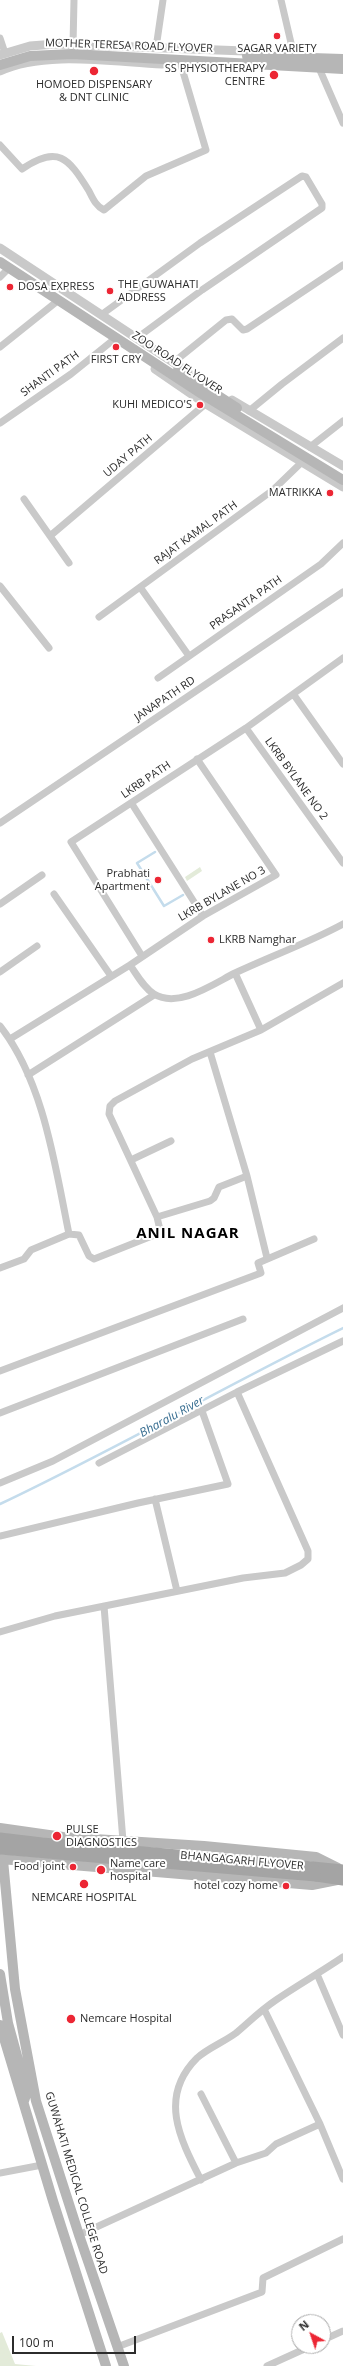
<!DOCTYPE html>
<style>
body{margin:0}
#map{position:relative;width:343px;height:2366px;overflow:hidden;background:#fff;font-family:"Open Sans",sans-serif}
canvas{display:block}
.north{position:absolute;left:291px;top:2314px;width:40px;height:40px;box-sizing:border-box;background:#fff;border:1px solid #ababab;border-radius:50%;rotate:320deg;font-size:11px;font-weight:700;line-height:16px;text-align:center;color:#2c2c2c}
.north::after{content:'';display:block;margin:auto;width:14px;height:18px;background:#ec2634;clip-path:polygon(50% 0,100% 100%,50% 72%,0 100%)}
.scale{position:absolute;left:12px;top:2336px;width:124px;height:18px;box-sizing:border-box;border:2px solid #2c2c2c;border-top:0;padding-left:5px;font-size:12px;line-height:14px;white-space:nowrap;color:#2c2c2c;-webkit-text-stroke:3px #fff;paint-order:stroke}
</style>
<div id="map">
<canvas width="343" height="2366"></canvas>
<div class="north">N</div>
<div class="scale">100 m</div>
</div>
<script>
const context = document.querySelector('canvas').getContext('2d');
context.lineJoin = 'round';
function fill(path, color) {
  context.fillStyle = color;
  context.fill(path, 'evenodd');
}
function strokePath(path, color, width, dash) {
  context.strokeStyle = color;
  context.lineWidth = width;
  context.lineCap = dash ? 'butt' : 'round';
  context.setLineDash(dash || []);
  context.stroke(path);
}
function drawText(font, color, halo, rows, align = 'center') {
  context.font = font + ' "Open Sans",sans-serif';
  context.lineWidth = 4;
  context.setLineDash([]);
  context.textBaseline = 'middle';
  context.strokeStyle = halo;
  context.fillStyle = color;
  for (const [text, x, y, turn = 0] of rows) {
    context.save();
    context.translate(x, y);
    context.rotate((+turn || 0) * Math.PI / 180);
    context.textAlign = isNaN(turn) ? turn : align;
    if (halo) context.strokeText(text, 0, 0);
    context.fillText(text, 0, 0);
    context.restore();
  }
}
const green = new Path2D(`
 M200,867l2,4 -15,10 -2,-4z
 M2,2332l13,32 21,2h-36v-33z`);
const stream = new Path2D(`
 M155,852l-18,11 27,43 19,-11
 M0,1504c116,-55 227,-119 343,-176`);
const minor = new Path2D(`
 M281,0l14,60
 M0,38l5,15
 M73,45l1,-45
 M156,48l7,-48
 M319,68l24,55
 M0,145l22,24c36,-24 46,-12 67,22 4,8 7,15 15,19l42,-34 60,-26 -25,-85
 M0,277l6,-6
 M101,315l99,-72 102,-67 4,1 16,27v4l-120,82 -65,48
 M0,347l55,-44
 M174,362l52,-42 6,-1 11,11 4,-1 96,-64
 M249,411l33,-27 61,-46
 M0,423l71,-49 41,-33
 M310,447l33,-26
 M24,499l45,64
 M50,536l159,-135
 M0,586l49,62
 M140,587l49,69
 M99,617l174,-127 29,-28
 M158,678l163,-114 22,-21
 M294,695l49,69
 M246,728l97,135
 M132,804l71,112
 M0,823l343,-231
 M54,894l57,82
 M0,904l42,-29
 M142,956l-71,-114 175,-114 97,-70
 M130,965c7,10 14,23 24,29 24,15 59,-10 81,-21l26,57
 M0,972l37,-26
 M235,973c36,-17 73,-30 108,-49
 M0,1026c44,56 55,140 69,208l-38,16 -7,9 -24,9
 M10,1039l120,-74 73,-49 73,-41 -79,-116
 M210,1052l37,124 20,82
 M28,1075l126,-80
 M131,1160l40,-19
 M157,1217l53,-16 4,-3 5,-11 28,-11
 M69,1234l10,1 10,21 5,3 63,-25 3,-4 -3,-13 -48,-103 1,-8 5,-5 77,-42 69,-29 82,-47
 M0,1371l261,-98 -3,-10 56,-24
 M0,1413l243,-94
 M99,1463l138,-71 106,-51
 M0,1483l53,-22 290,-153
 M155,1499l22,92
 M0,1536l138,-33 90,-19 -26,-73
 M104,1606l19,235
 M0,1632l55,-16 188,-38 42,-5 16,-8 7,-6v-8l-71,-159
 M317,1974l26,61
 M264,2009l56,115 23,55
 M201,2094l35,69
 M0,2173l42,-8
 M201,2180c-21,-41 -43,-83 -4,-122 11,-10 27,-16 39,-25 13,-11 25,-23 40,-33 22,-15 45,-28 67,-43
 M79,2235l157,-72 30,-10 10,-9 44,-20
 M323,2340l20,-9
 M117,2347l145,-55 1,-14 80,-39
 M267,2366l44,-20`);
const tertiary = new Path2D(`
 M0,55l30,-9 26,-2 189,7 11,5
 M0,71c44,-21 114,-9 162,-7
 M0,248l188,124
 M155,369l51,35 137,83
 M232,400l111,66`);
const secondary = new Path2D(`
 M247,56l96,3
 M0,65l30,-9 42,-2 271,15
 M0,1828l63,9 141,9 112,11 22,11
 M0,1859l312,26 25,-5
 M3,1860l12,129 21,112 43,134 45,131
 M0,1974l8,49 19,69 -3,9
 M0,2025l53,176 53,165`);
const primary = new Path2D(`
 M313,1867l30,3
 M316,1876l27,4`);
const secondaryBridge = new Path2D(`
 M0,262l202,132 141,86
 M178,370l59,38`);
const primaryBridge = new Path2D(`
 M0,1838l42,5 271,24
 M0,1849l316,27`);
const markers = [
 [277,36,4,"#ec2634"],
 [94,71,5,"#ec2634"],
 [274,75,5,"#ec2634"],
 [10,287,4,"#ec2634"],
 [110,291,4,"#ec2634"],
 [116,347,4,"#ec2634"],
 [200,405,4,"#ec2634"],
 [330,493,4,"#ec2634"],
 [158,880,4,"#ec2634"],
 [211,940,4,"#ec2634"],
 [57,1836,5,"#ec2634"],
 [73,1867,4,"#ec2634"],
 [101,1870,5,"#ec2634"],
 [84,1884,5,"#ec2634"],
 [286,1886,4,"#ec2634"],
 [71,2019,5,"#ec2634"]
];
const streetNames = [
 ["MOTHER TERESA ROAD FLYOVER",129,46,2],
 ["ZOO ROAD FLYOVER",177,363,33],
 ["SHANTI PATH",50,374,-36],
 ["UDAY PATH",128,456,-40],
 ["RAJAT KAMAL PATH",196,533,-36],
 ["PRASANTA PATH",246,603,-35],
 ["JANAPATH RD",165,699,-34],
 ["LKRB BYLANE NO 2",296,779,54],
 ["LKRB PATH",146,780,-34],
 ["LKRB BYLANE NO 3",222,894,-30],
 ["BHANGAGARH FLYOVER",242,1861,5],
 ["GUWAHATI MEDICAL COLLEGE ROAD",76,2183,73]
];
const poiNames = [
 ["SAGAR VARIETY",277,49,"center"],
 ["SS PHYSIOTHERAPY",265,69],
 ["CENTRE",265,82],
 ["HOMOED DISPENSARY",94,85,"center"],
 ["& DNT CLINIC",94,98,"center"],
 ["THE GUWAHATI",118,285,"left"],
 ["ADDRESS",118,298,"left"],
 ["DOSA EXPRESS",18,287,"left"],
 ["FIRST CRY",116,360,"center"],
 ["KUHI MEDICO'S",192,405],
 ["MATRIKKA",322,493],
 ["Prabhati",150,874],
 ["Apartment",150,887],
 ["LKRB Namghar",219,940,"left"],
 ["PULSE",66,1830,"left"],
 ["DIAGNOSTICS",66,1843,"left"],
 ["Name care",110,1864,"left"],
 ["hospital",110,1877,"left"],
 ["Food joint",65,1867],
 ["hotel cozy home",278,1886],
 ["NEMCARE HOSPITAL",84,1898,"center"],
 ["Nemcare Hospital",80,2019,"left"]
];
const waterNames = [
 ["Bharalu River",172,1417,-29]
];
const districtNames = [
 ["ANIL NAGAR",188,1234]
];
fill(green, '#e3ebd9');
strokePath(stream, '#c4dcec', 2.5);
strokePath(minor, '#c9c9c9', 7);
strokePath(tertiary, '#c9c9c9', 9);
strokePath(secondary, '#b6b6b6', 10);
strokePath(primary, '#a4a4a4', 11);
strokePath(secondaryBridge, '#b6b6b6', 10);
strokePath(primaryBridge, '#a4a4a4', 11);
for (const [x, y, r, color] of markers) {
  const dot = new Path2D();
  dot.arc(x, y, r, 0, 2 * Math.PI);
  context.fillStyle = color;
  context.fill(dot);
  strokePath(dot, '#fff', 1.5);
}
drawText('11px', '#2c2c2c', '#fff', streetNames);
drawText('11px', '#2c2c2c', '#fff', poiNames, 'right');
drawText('italic 12px', '#386e91', '#fff', waterNames);
context.letterSpacing = '1px';
drawText('bold 15px', '#000', '#fff', districtNames);
context.letterSpacing = '0px';
</script>
